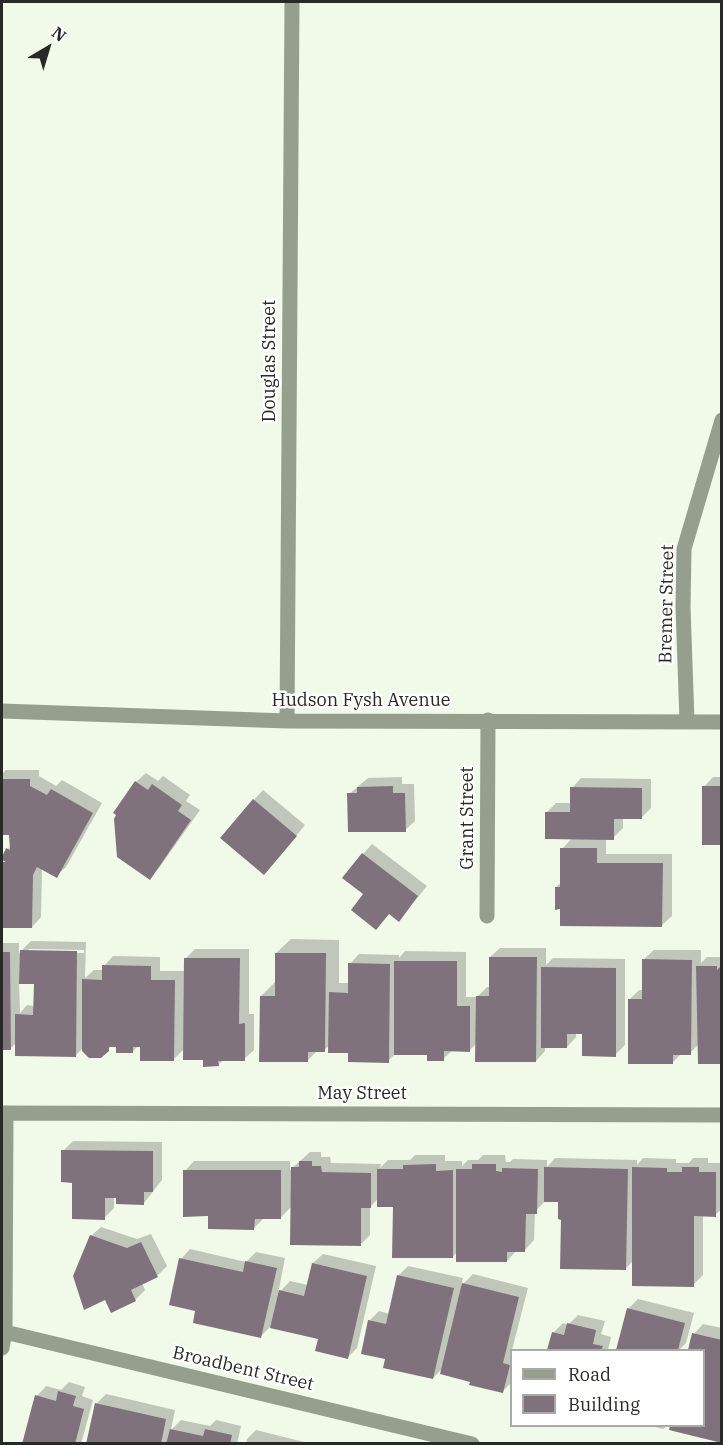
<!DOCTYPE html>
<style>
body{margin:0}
#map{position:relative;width:723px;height:1445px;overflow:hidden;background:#f1f9e9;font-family:"IBM Plex Serif",serif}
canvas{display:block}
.frame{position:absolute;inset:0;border:3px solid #282b25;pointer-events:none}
.legend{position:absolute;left:510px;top:1349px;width:195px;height:78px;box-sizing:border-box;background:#fff;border:2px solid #a9aaa8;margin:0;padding:8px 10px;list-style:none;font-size:18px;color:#282b25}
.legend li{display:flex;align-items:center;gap:12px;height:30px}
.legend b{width:30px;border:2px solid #a9aaa8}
.north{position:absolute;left:18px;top:18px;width:60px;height:60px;-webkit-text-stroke:4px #fff;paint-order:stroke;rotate:38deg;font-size:16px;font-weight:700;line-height:24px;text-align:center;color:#282b25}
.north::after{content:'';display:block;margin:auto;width:21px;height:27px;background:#282b25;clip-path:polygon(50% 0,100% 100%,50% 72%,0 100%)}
</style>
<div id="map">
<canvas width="723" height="1445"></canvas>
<div class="frame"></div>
<ul class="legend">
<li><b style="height:8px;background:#969f8d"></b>Road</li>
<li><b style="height:16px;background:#80727c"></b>Building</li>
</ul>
<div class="north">N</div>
</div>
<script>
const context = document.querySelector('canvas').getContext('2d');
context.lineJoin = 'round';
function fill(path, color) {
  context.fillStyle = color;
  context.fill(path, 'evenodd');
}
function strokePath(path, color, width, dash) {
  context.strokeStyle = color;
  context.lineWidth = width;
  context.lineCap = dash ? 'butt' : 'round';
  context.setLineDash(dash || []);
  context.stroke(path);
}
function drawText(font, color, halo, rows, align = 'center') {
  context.font = font + ' "IBM Plex Serif",serif';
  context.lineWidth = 5;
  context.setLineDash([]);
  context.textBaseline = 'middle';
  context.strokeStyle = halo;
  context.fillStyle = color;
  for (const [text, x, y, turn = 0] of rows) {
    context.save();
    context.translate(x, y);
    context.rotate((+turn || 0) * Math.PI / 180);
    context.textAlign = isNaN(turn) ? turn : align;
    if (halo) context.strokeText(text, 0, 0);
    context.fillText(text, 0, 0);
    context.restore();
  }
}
const shadow = new Path2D(`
 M6,770h33v6l17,10 6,-6 40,23 -36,64 -10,9 -14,-8 -1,49 -9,10 -30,-1v-54l6,-23 3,-3v-12h-9v-60z
 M146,773l12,8 5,-5 27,19 -4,6 14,9 -41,58 -9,10 -14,-96z
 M402,777v7h12l1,37 -10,9 -56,-36 19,-16z
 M713,777h9v66l-18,-56z
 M581,778l70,1v29l-10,10h-18v10l-10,10h-7v16h66v62l-10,9 -100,-17 -6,-21 6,-5v-33l11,-12 -27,-24 10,-10h16v-15z
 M263,790l42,35 -31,38 -20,-63z
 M372,844l55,42 -28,34 -9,-7 -14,15 -11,-34 -2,-40z
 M291,939l48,1v43h10l1,-19 9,-10 40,1v3l6,-7 61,1v45h11l10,-10h3v-30l10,-9h46v17l7,-7 72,1v86l-10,10 -32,-22h-7v4l-9,10 -22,-1v5l-9,10 -59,-18 -7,7h-17l-10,9 -15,-6h-32l-8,8 -58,-16 -6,5h-6l-11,11 -46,-65 15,-15v-28z
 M31,941l55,1 -1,36 9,-8h10v-4l9,-10 47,1v14h25v-12l10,-10h54v65h5v36l-10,9h-20l-6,6 -33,-17 -11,11 -32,-13h-4l-6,6 -20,-7 -11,12 -19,-8 -7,7 -58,-14 -7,7h-8v-106h17v10zM29,949l55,1v3l-55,-1zM19,982h16v24l-8,-1 -7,8z
 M654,950h47v13l6,-6h15v106l-23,-19 -9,9h-8l-10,10 -42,-64 9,-9h5v-31z
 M73,1141l89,1v38l-18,23 -30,-7v12l-10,10 -30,-36 -11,-31z
 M310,1152h11v5h9l1,6 50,1 -1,4 8,-8h22l5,-5h30v6h17v5l6,-6h10l5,-5h22l1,7h4l3,-3 34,1v7l8,-9 82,2v5l6,-7 33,1v4h13l4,-5h15v5h14v46l-7,6h-12v60l-10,10 -60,-24 -7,7 -64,-50 -3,-17 -13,-1 -11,12 -1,28 -9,10 -9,1 -9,10 -50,-9 -4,5 -59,-51 -15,-8 -9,9v28l-9,9 -69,-38 -12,12h-16l-10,10 -44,-13 -25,-44 9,-10h96v9z
 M101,1227l36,12 14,-5 16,32 -10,10 -15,7 3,7 -10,10 -23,11 -6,-13 -15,-62z
 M190,1249l56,13 10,-10 29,6 -7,36 12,-13 18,4 5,-22 10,-9 53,12 -19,82 -9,9 -29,-19 -49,-11 -9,9 -64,-26 -16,-51z
 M408,1266l55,12 -2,8 12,-12 55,14 -16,62v32l-10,10 -59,-24 -10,10 -46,-20 -18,-37 10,-10 11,3 8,-38z
 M638,1299l56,14 -8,30 -7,7h-62l11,-41z
 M578,1315l27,6 -4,13 10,3 -3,13h-60l5,-17 10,-10 5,2z
 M703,1324l19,4v113l-51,-12 1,-3h32v-76h-14l4,-16z
 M69,1382l16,5 -3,9 11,4 -12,44h-57l13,-48 9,-10 15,4z
 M106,1394l69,16 -4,20 10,-10 29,6 6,-6 25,6 -4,18h-150l9,-40z
 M651,1426h16l-4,3z
 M256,1430l56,14h-66l1,-5z`);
const building = new Path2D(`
 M2,779h28v7l17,9 4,-6 42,24 -36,65 -20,-11 -4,8 -1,53h-30v-66h4l-4,-2v-3l4,-9 4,2 -1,-15h-7z
 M135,781l13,9 4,-6 30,21 -4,6 13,9 -41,60 -33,-23 -3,-38 2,-4 -3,-2z
 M393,786v7h12l1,39h-58l-1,-39h10v-6z
 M702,786h20v59h-20z
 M570,787l72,1v31h-28v21l-69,-1v-27h25z
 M253,799l44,37 -33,39 -44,-37z
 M560,848h37v15h66l-1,64 -102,-1v-17l-5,1v-23h5z
 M362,853l56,43 -19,26 -10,-8 -13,16 -25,-20 12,-16 -21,-16z
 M20,950l57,1 -1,106 -61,-1v-42l18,1 1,-31h-15z
 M2,952h8l1,98h-9z
 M275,953h51l-1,99h-17v10h-49l1,-66h15z
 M489,957h48l-1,105h-61l1,-66h13z
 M184,958h56l-1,66 6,-1v38h-27l1,5 -16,1v-7h-20z
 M642,959l50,1 -1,95h-18v9h-45v-65h14z
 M394,961h63v45h13v46l-26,-1v10h-17v-6h-33z
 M348,963l42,1 -1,99 -41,-1v-9h-20l1,-61 19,1z
 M102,965l49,1v14h24l-1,81h-34v-14h-7v6h-17v-6h-7v4l-8,7h-12l-7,-7v-72l20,1z
 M722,965v99h-24l-2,-98h21v4z
 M541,967l75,1v89l-34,-1v-22h-15v14h-26z
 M61,1150l92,1v41h-9v13l-28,-1v-6h-11v22l-33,-1v-36l-11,-1z
 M299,1161h13v5h9l1,6 49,1v35h-10v38l-71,-1 1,-78h8z
 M436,1164v7l17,-1v88h-61l1,-51h-16v-38h26v-4z
 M472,1164h24v7l6,1v-4l36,1 -1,45h-11l-1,38h-18v10h-51v-93h16z
 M544,1167l84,2 -2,101 -66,-1 1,-49 -3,-1v-17h-14z
 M632,1167l35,1v4h15v-5h17v5h17v45l-22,-1v71l-62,-1z
 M183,1170h98v49h-26l-1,11 -46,-1v-13l-25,1z
 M90,1235l37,13 14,-6 17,35 -27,13 5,11 -25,12 -6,-13 -21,10 -11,-34z
 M179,1258l64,14 2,-11 32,7 -16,70 -68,-15 2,-12 -26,-6z
 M312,1263l55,13 -19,83 -33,-8 3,-12 -48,-11 9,-38 25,6z
 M397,1275l57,13 -21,91 -50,-11 2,-9 -24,-5 7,-34 18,4z
 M462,1283l57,14 -16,66 7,2 -7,28 -34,-8 1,-3 -30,-8z
 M627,1308l58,15 -7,27h-62z
 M567,1323l29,7 -3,14 10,2 -2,4h-54l5,-18 12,3z
 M692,1333l30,7v103l-53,-13 1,-4h34v-76h-16z
 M58,1391l18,5 -3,10 11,3 -9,35h-53l13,-49 21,6z
 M95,1403l71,16 -5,25h-75z
 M170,1429l33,7 2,-7 27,6 -2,9h-64z`);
const minor = new Path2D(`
 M2,711l285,10 435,1
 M287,721l5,-719
 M687,721l-4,-114 1,-58 38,-129
 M487,916l1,-196
 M2,1113l720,2
 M5,1332l467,112
 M2,1348l3,-16 1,-219`);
const streetNames = [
 ["Douglas Street",270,361,-90],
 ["Bremer Street",667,604,-89],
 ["Hudson Fysh Avenue",361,701],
 ["Grant Street",468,818,-90],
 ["May Street",362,1094],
 ["Broadbent Street",243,1369,13]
];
fill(shadow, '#0003');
fill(building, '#80727c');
strokePath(minor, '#969f8d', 15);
drawText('18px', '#282b25', '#fff', streetNames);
</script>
